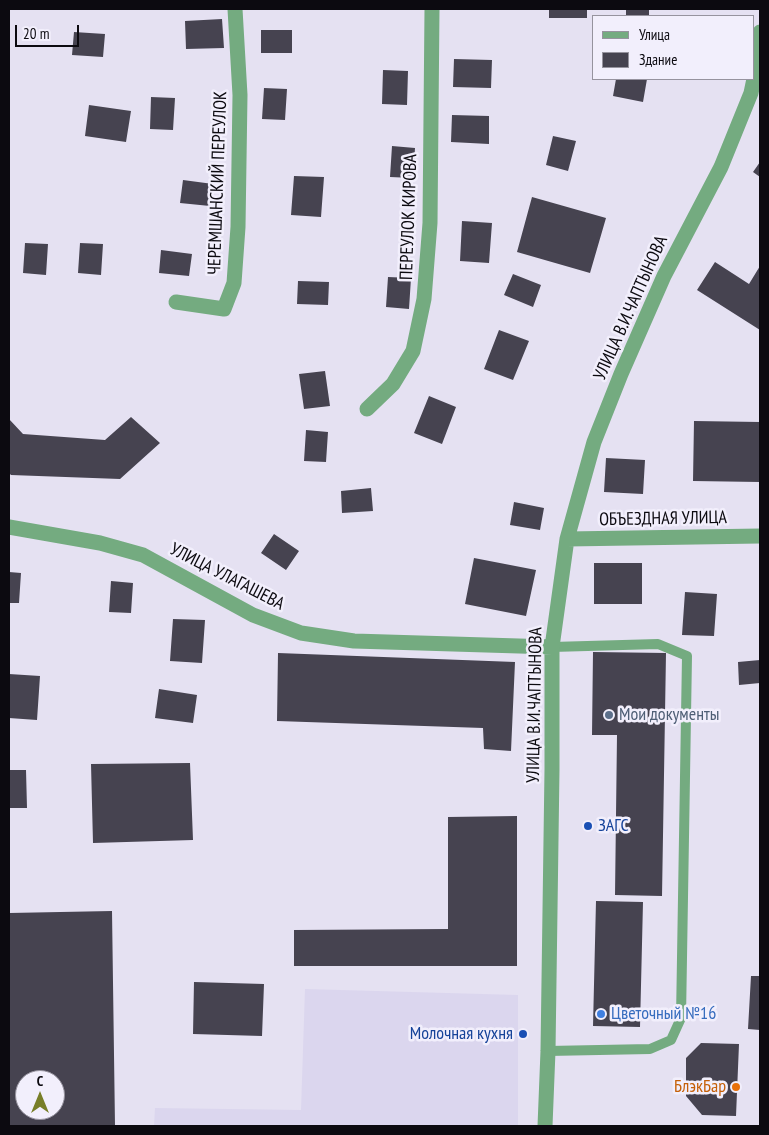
<!DOCTYPE html>
<meta charset="utf-8">
<style>
body{margin:0}
#map{position:relative;width:769px;height:1135px;overflow:hidden;background:#e5e1f2;font-family:"PT Sans Narrow",sans-serif}
canvas{display:block}
.frame{position:absolute;inset:0;border:10px solid #0c0a10;pointer-events:none}
.legend{position:absolute;left:592px;top:15px;width:162px;height:65px;box-sizing:border-box;background:#f2effc;border:1px solid #96939e;margin:0;padding:6px 9px;list-style:none;font-size:15px;color:#0c0a10}
.legend li{display:flex;align-items:center;gap:10px;height:25px}
.legend b{width:25px;border:1px solid #96939e}
.north{position:absolute;left:15px;top:1070px;width:50px;height:50px;box-sizing:border-box;background:#f2effc;border:1px solid #96939e;border-radius:50%;rotate:0deg;font-size:14px;font-weight:700;line-height:20px;text-align:center;color:#0c0a10}
.north::after{content:'';display:block;margin:auto;width:18px;height:22px;background:#787e28;clip-path:polygon(50% 0,100% 100%,50% 72%,0 100%)}
.scale{position:absolute;left:15px;top:25px;width:64px;height:22px;box-sizing:border-box;border:2px solid #0c0a10;border-top:0;padding-left:6px;font-size:15px;line-height:18px;white-space:nowrap;color:#0c0a10;-webkit-text-stroke:4px #f2effc;paint-order:stroke}
</style>
<div id="map">
<canvas width="769" height="1135"></canvas>
<div class="frame"></div>
<ul class="legend">
<li><b style="height:6px;background:#74ab80"></b>Улица</li>
<li><b style="height:14px;background:#464350"></b>Здание</li>
</ul>
<div class="north">С</div>
<div class="scale">20 m</div>
</div>
<script>
const context = document.querySelector('canvas').getContext('2d');
context.lineJoin = 'round';
function fill(path, color) {
  context.fillStyle = color;
  context.fill(path, 'evenodd');
}
function strokePath(path, color, width, dash) {
  context.strokeStyle = color;
  context.lineWidth = width;
  context.lineCap = dash ? 'butt' : 'round';
  context.setLineDash(dash || []);
  context.stroke(path);
}
function drawText(font, color, halo, rows, align = 'center') {
  context.font = font + ' "PT Sans Narrow",sans-serif';
  context.lineWidth = 5;
  context.setLineDash([]);
  context.textBaseline = 'middle';
  context.strokeStyle = halo;
  context.fillStyle = color;
  for (const [text, x, y, turn = 0] of rows) {
    context.save();
    context.translate(x, y);
    context.rotate((+turn || 0) * Math.PI / 180);
    context.textAlign = isNaN(turn) ? turn : align;
    if (halo) context.strokeText(text, 0, 0);
    context.fillText(text, 0, 0);
    context.restore();
  }
}
const built = new Path2D(`
 M305,989l213,6v131h-364l1,-18 146,2z`);
const building = new Path2D(`
 M549,9h38v9h-38z
 M626,9h23v7h-23z
 M222,19l2,29 -38,1 -1,-28z
 M261,30h31v23h-31z
 M74,32l31,2 -2,23 -31,-2z
 M454,59l38,1 -1,28 -38,-1z
 M383,70l25,1 -1,34 -25,-1z
 M616,79h31l-4,23 -30,-6z
 M264,88l23,1 -2,31 -23,-1z
 M151,97l24,1 -2,32 -23,-1z
 M89,105l42,6 -5,31 -41,-6z
 M452,115l37,1v28l-38,-2z
 M553,136l23,5 -8,30 -22,-6z
 M392,146l23,2 -2,30 -23,-1z
 M760,162v15l-7,-5z
 M294,176l30,1 -3,40 -30,-2z
 M183,180l30,4 -3,22 -30,-3z
 M532,197l74,21 -16,55 -73,-21z
 M462,221l30,2 -3,40 -29,-2z
 M25,243l23,1 -2,31 -23,-2z
 M80,243l23,1 -2,31 -23,-2z
 M161,250l31,4 -3,22 -30,-3z
 M715,262l34,22 11,-18v64l-63,-40z
 M513,274l28,11 -8,22 -29,-12z
 M388,277l23,1 -2,31 -23,-2z
 M298,281l31,1 -1,23 -31,-1z
 M499,330l30,11 -16,39 -29,-11z
 M325,371l5,35 -26,3 -5,-35z
 M429,396l27,11 -14,37 -28,-11z
 M131,417l29,26 -40,36 -109,-4 -2,-2v-54l14,15 82,6z
 M694,421l66,1v60l-67,-1z
 M306,430l22,2 -2,30 -22,-1z
 M606,458l39,2 -2,34 -39,-2z
 M371,488l2,23 -31,2 -1,-22z
 M514,502l30,6 -4,22 -30,-5z
 M274,534l25,17 -13,19 -25,-17z
 M474,558l62,12 -10,46 -61,-12z
 M594,563h48v41h-48z
 M9,572l12,1 -2,30h-10z
 M111,581l22,2 -2,30 -22,-1z
 M685,592l32,2 -3,42 -32,-1z
 M173,619l32,1 -3,43 -32,-2z
 M593,652l73,1 -4,243 -47,-1 2,-160h-25z
 M278,653l237,9 -4,89 -27,-2 -1,-21 -206,-7z
 M760,660v23l-21,2 -1,-23z
 M9,674l31,2 -3,44 -28,-2z
 M159,689l38,6 -4,28 -38,-5z
 M190,763l3,77 -100,3 -2,-79z
 M9,770h17l1,38h-18z
 M517,816v150h-223v-36l154,-1v-112z
 M596,901l47,1 -3,125 -47,-1z
 M112,911l3,215h-106v-213zM25,1080h30v30h-30z
 M751,976h9v54l-12,-1z
 M194,982l70,2 -2,52 -69,-2z
 M701,1043l38,1 -3,72 -34,-1 -16,-19v-38z`);
const service = new Path2D(`
 M548,1051l102,-2 21,-9 10,-22 6,-362 -29,-12 -106,3`);
const minor = new Path2D(`
 M176,302l48,7 10,-26 4,-56 2,-132 -5,-86
 M367,409l26,-25 20,-33 11,-52 6,-76 2,-214
 M9,527l91,16 43,12 110,60 48,18 53,8 198,6
 M567,539l193,-3
 M545,1126l3,-75 4,-282v-122l15,-108 27,-97 27,-68 43,-98 57,-109 30,-74 9,-43v-18`);
const markers = [
 [609,715,5,"#5c6f8a"],
 [588,826,5,"#1a4fb4"],
 [601,1014,5,"#3f7fe0"],
 [523,1034,5,"#1a4fb4"],
 [736,1087,5,"#e8710a"]
];
const streetNames = [
 ["ЧЕРЕМШАНСКИЙ ПЕРЕУЛОК",218,183,-88],
 ["ПЕРЕУЛОК КИРОВА",409,217,-88],
 ["УЛИЦА В.И.ЧАПТЫНОВА",631,308,-66],
 ["ОБЪЕЗДНАЯ УЛИЦА",663,519,-1],
 ["УЛИЦА УЛАГАШЕВА",227,577,27],
 ["УЛИЦА В.И.ЧАПТЫНОВА",535,705,-89]
];
const serviceNames = [
 ["Мои документы",619,715]
];
const transitNames = [
 ["ЗАГС",598,826],
 ["Молочная кухня",513,1034,"right"]
];
const shopNames = [
 ["Цветочный №16",611,1014]
];
const foodNames = [
 ["БлэкБар",726,1087]
];
fill(built, '#dbd6ee');
fill(building, '#464350');
strokePath(service, '#74ab80', 10);
strokePath(minor, '#74ab80', 15);
for (const [x, y, r, color] of markers) {
  const dot = new Path2D();
  dot.arc(x, y, r, 0, 2 * Math.PI);
  context.fillStyle = color;
  context.fill(dot);
  strokePath(dot, '#f2effc', 2);
}
drawText('18px', '#0c0a10', '#f2effc', streetNames);
drawText('18px', '#4e5e75', '#f2effc', serviceNames, 'left');
drawText('18px', '#164399', '#f2effc', transitNames, 'left');
drawText('18px', '#366cbe', '#f2effc', shopNames, 'left');
drawText('18px', '#c56008', '#f2effc', foodNames, 'right');
</script>
